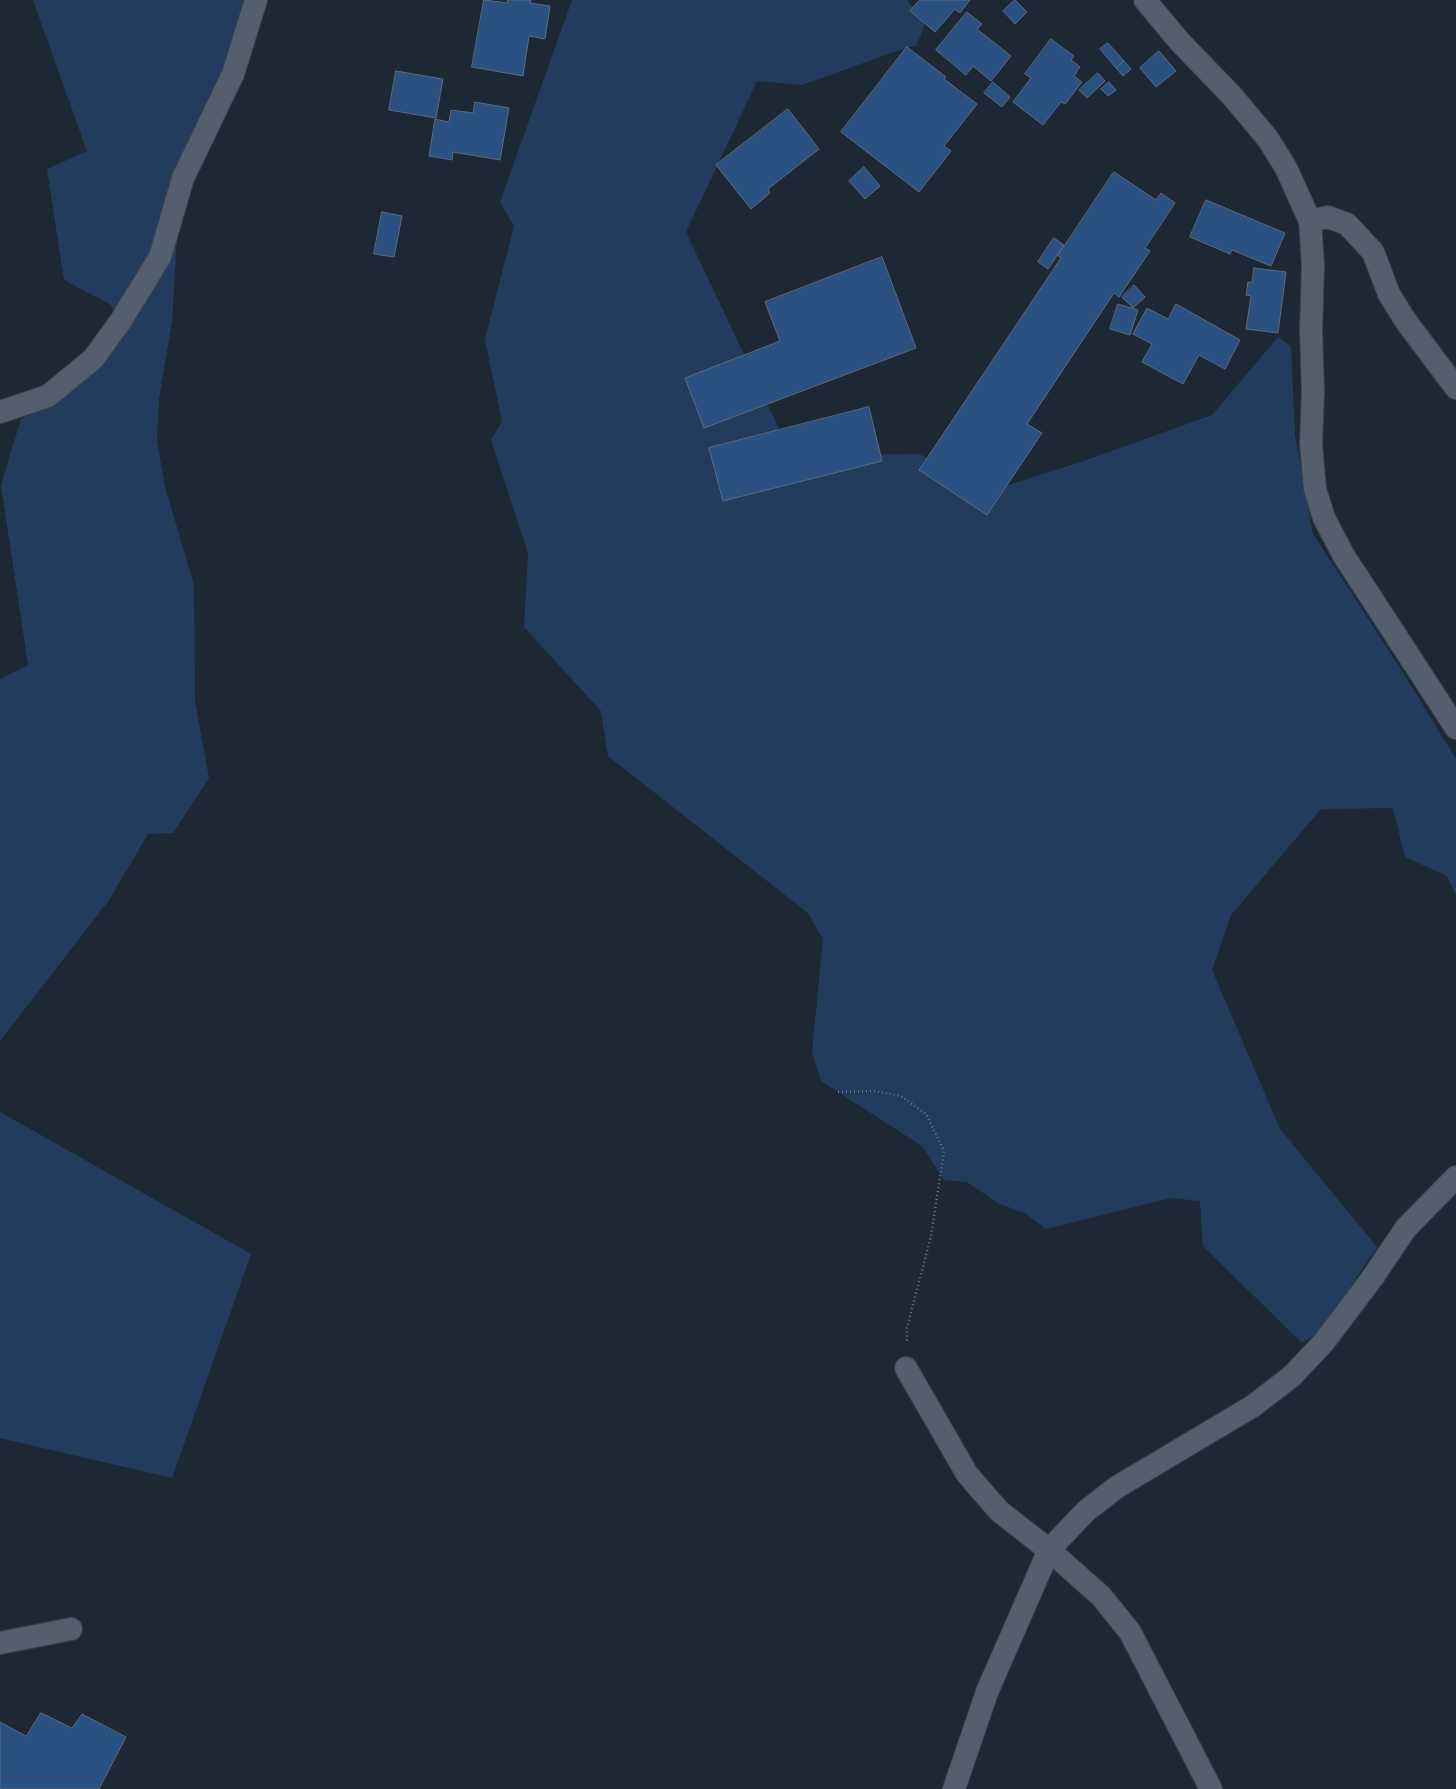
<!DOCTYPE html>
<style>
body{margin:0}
canvas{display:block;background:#1d2835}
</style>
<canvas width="1456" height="1789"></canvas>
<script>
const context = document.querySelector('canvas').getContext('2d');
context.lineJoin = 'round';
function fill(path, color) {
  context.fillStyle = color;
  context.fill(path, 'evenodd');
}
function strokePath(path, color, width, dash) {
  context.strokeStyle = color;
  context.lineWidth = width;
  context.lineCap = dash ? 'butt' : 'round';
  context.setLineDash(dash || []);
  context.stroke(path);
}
const green = new Path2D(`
 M33,0h213l-5,34 -60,132 -9,156 -13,76 -2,43 8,46 29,98 1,116 14,77 -36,55 -25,1 -39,66 -109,141v-362l28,-14 -27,-180 20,-66 30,-15 71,-81 -12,-19 -46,-24 -17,-111 40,-18z
 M572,0h335l18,25 -9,21 -11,2 -103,37 -45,-4 -71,151 106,224 127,-2 74,36 91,-29 128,-46 66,-78 13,9 4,89 18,99 91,140 52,85v136l-9,-19 -42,-19 -12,-49 -72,1 -90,106 -19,55 68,159 97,118 -57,85 -18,11 -99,-97 -3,-45 -29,-3 -125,31 -20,-15 -28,-11 -31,-21 -23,-2 -22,-34 -101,-65 -9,-29 11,-113 -15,-26 -200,-157 -7,-45 -77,-84 4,-74 -37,-113 11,-18 -17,-83 29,-113 -14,-24z
 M0,1112l251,142 -79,224 -172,-40z`);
const building = new Path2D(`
 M484,0l23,3 1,-3h23l-1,3 20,3 -5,33 -16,-3 -6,40 -51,-9z
 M920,0h50l-10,13 -5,-4 -20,23 -25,-21z
 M1015,0l12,12 -12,12 -12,-13z
 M967,12l15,12 -5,5 34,27 -20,25 -18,-15 -7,9 -30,-25z
 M1051,39l23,17 -3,4 9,7 -6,9 8,6 -17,22 -4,-2 -18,23 -30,-23 18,-24 -6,-4z
 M1108,43l16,18 -8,7 -16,-19z
 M907,47l39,30 -2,2 33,25 -33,42 7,5 -32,41 -78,-60z
 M1159,51l17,20 -20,16 -16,-19z
 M1124,61l7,8 -8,7 -7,-8z
 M396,71l47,8 -7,39 -47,-8z
 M1098,73l7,8 -18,17 -8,-8z
 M993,82l17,15 -8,10 -18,-14z
 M1109,82l7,8 -8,6 -7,-7z
 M475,102l34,6 -9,52 -47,-8 -1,8 -23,-4 6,-37 14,3 2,-12 22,3z
 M788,109l31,40 -51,40 2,4 -19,16 -35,-44z
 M864,167l16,19 -15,13 -16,-18z
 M1114,172l42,28 5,-7 14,10 -30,45 5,3 -31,46 -5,-4 -87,131 15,9 -55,82 -68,-45 142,-212 -3,-2z
 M1206,200l79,33 -14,33 -39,-16 -2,4 -40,-17z
 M382,212l20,4 -8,41 -20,-3z
 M1054,238l10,7 -16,24 -10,-7z
 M882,257l34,91 -212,80 -19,-50 95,-37 -15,-39z
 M1254,268l32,4 -8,61 -32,-4 5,-33 -5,-1 2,-13h4z
 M1134,285l11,12 -12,11 -11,-11z
 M1118,304l20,6 -8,25 -20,-6z
 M1176,304l64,36 -15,29 -26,-14 -16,29 -41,-22 10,-18 -19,-10 14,-26 21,11z
 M869,407l13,54 -159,40 -14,-53z
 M41,1713l31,15 10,-14 44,23 -27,52h-99v-67l26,14z`);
const path = new Path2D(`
 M838,1092l36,-1 27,5 25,18 18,37 -13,85 -24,92v13`);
const minor = new Path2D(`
 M1145,0l35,42 53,55 35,42 18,29 24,53 3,44 -2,65 2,62 -2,52 4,45 9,29 20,38 112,172
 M1310,221l18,-4 19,7 26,28 16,42 16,26 51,68
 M0,412l48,-16 45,-37 27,-37 40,-65 23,-79 50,-104 23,-74
 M906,1368l61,106 32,37 50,39 52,46 29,36 81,157
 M0,1643l71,-14
 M954,1789l33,-97 62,-142 37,-39 31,-24 136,-81 39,-30 32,-34 49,-65 33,-49 50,-51`);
fill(green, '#233c5d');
fill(building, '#2b5182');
strokePath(building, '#5e6a7a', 1);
strokePath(minor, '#39424e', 24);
strokePath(path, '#6b7480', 2.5, [1, 3]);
strokePath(minor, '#535e6e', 22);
</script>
